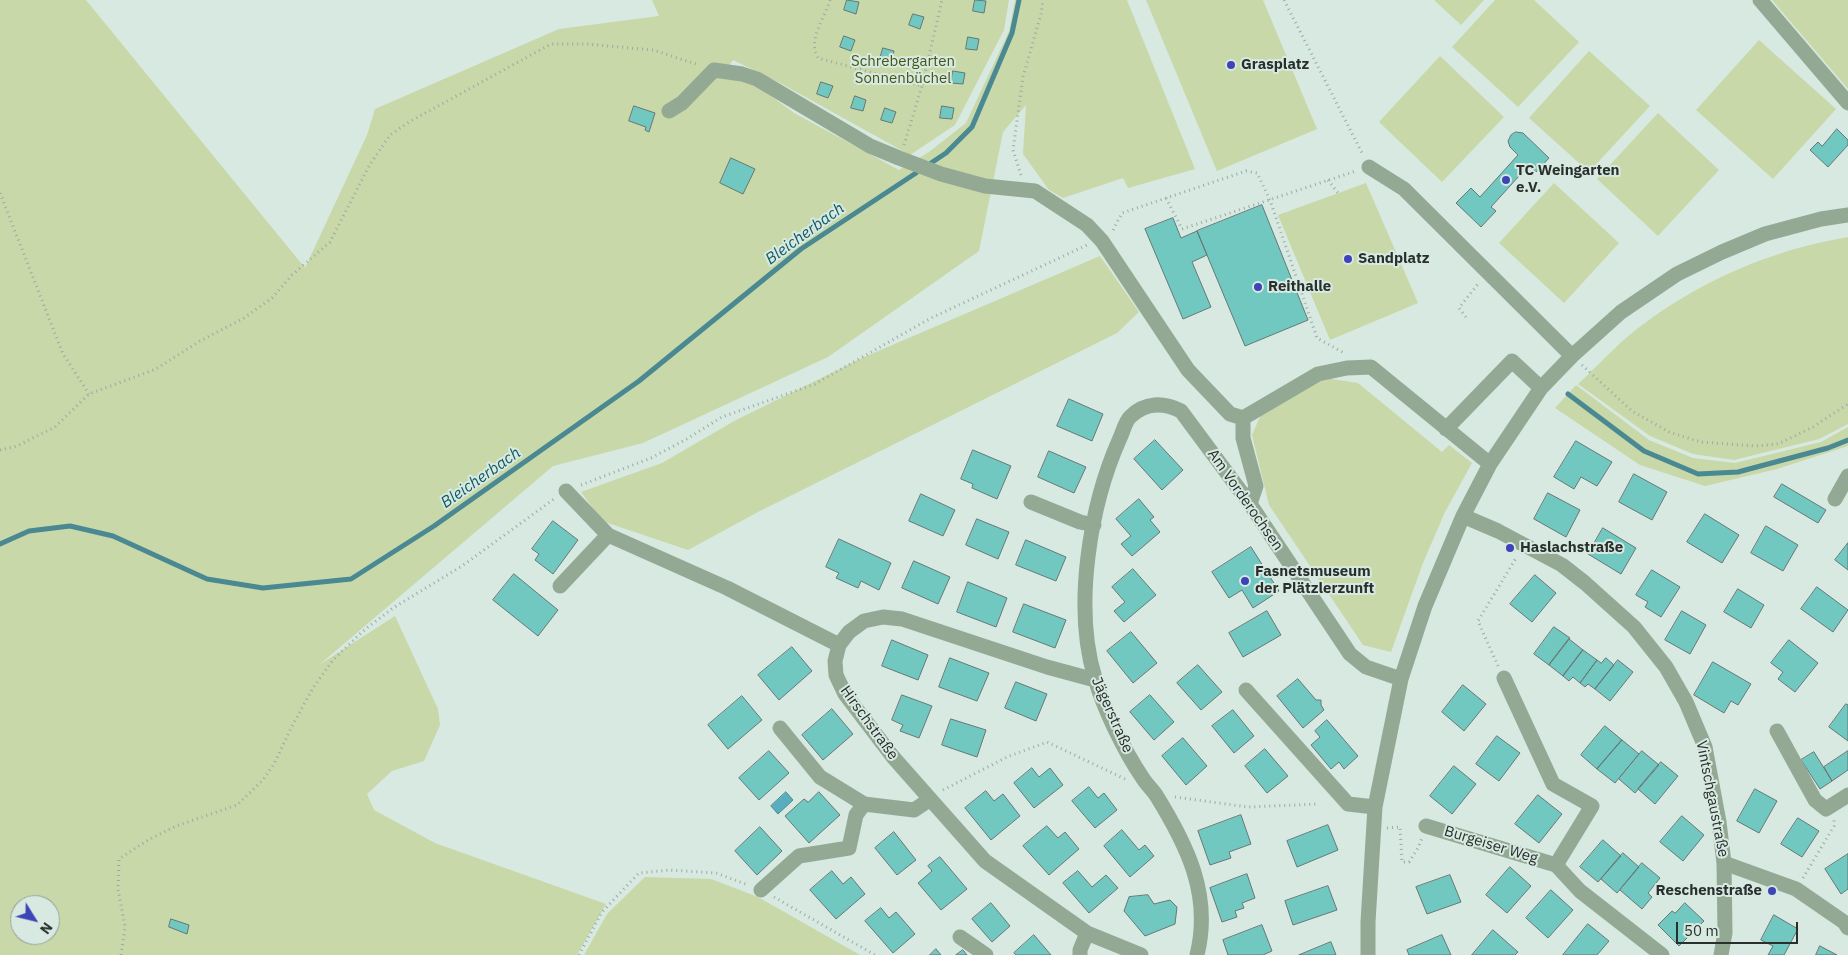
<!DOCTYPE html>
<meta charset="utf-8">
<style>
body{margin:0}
#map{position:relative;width:1848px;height:955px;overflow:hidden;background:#d7e9e1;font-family:"IBM Plex Sans",sans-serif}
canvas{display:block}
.north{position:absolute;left:10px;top:895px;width:50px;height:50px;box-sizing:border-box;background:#d7e9e1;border:1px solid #919f99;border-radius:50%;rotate:126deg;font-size:14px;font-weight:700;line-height:20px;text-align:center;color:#282f2c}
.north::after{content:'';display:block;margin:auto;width:18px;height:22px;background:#3d44b8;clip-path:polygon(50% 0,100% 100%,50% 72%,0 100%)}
.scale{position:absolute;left:1676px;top:922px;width:122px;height:22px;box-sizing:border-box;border:2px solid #282f2c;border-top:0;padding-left:6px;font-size:15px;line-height:18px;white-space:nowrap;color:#282f2c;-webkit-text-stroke:4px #d7e9e1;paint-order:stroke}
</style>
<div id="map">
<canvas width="1848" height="955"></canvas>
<div class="north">N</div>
<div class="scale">50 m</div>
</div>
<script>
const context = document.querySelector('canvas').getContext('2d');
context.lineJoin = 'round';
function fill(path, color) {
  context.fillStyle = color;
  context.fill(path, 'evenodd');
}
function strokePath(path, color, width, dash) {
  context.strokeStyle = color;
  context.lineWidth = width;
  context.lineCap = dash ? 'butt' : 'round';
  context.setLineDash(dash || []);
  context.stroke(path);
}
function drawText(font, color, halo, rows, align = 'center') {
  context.font = font + ' "IBM Plex Sans",sans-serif';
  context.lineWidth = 4;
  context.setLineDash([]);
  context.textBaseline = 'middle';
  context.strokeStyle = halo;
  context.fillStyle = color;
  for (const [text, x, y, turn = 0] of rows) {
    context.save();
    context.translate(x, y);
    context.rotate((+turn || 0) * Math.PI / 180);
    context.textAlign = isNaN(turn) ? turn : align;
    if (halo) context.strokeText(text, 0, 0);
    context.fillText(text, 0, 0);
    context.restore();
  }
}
const green = new Path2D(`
 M0,0h86l219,268 62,-133 8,-26 184,-80 100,-13 -7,-16h357l-5,30 -49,95 -45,30 -128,-71 -49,-24 -11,16 26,3 46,34 105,57 30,-18 37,-29 43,-92 6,-31h112l68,169 -67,19 -5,-10 -60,20 -14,-8 -26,-36 3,-49 -23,27 -24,119 -151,106 -185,86 -90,23 -234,199 76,-49 43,93 2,16 -16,36 -32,10 -25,23 7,16 61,33 171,61 -29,51h-577zM20,905h30v30h-30z
 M1146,0h117l54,129 -100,42z
 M1434,0h50l-23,25z
 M1495,0h39l45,42 -61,65 -66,-60z
 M1772,0h76v89z
 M1759,40l77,69 -63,70 -77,-69z
 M1589,51l61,55 -61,66 -60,-54z
 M1440,56l64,61 -62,65 -63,-60z
 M1658,113l61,57 -61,66 -61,-57z
 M1366,183l52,120 -88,37 -52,-125z
 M1554,183l65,60 -55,60 -65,-60z
 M1848,237v187l-29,15 -85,21 -41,-6 -43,-18 -72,-52c20,-18 38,-39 59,-55 62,-48 134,-79 211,-92z
 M1100,256l39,56 -22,21 -359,179 -70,38 -86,-29 -21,-29 81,-29 74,-43 126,-62z
 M1326,378l32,5 84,69 7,-7 23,18 -27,49 -22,51 -32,89 -28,-7 -94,-140 -17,-70 11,-25z
 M1576,385l73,55 44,18 42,5 86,-21 27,-15v19l-71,23 -72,17 -65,-21 -85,-57z
 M645,877l66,2 47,18 102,58h-276l23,-41z`);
const water = new Path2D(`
 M786,792l7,8 -15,14 -7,-8z`);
const stream = new Path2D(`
 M931,163l15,-10 26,-26 40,-94 7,-33
 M1568,394l76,57 54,23 40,-2 90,-24 20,-8
 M0,544l29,-13 41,-5 43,10 94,43 56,9 88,-9 83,-53 205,-145 162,-132 115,-76`);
const building = new Path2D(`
 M847,0l12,2 -3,12 -12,-4z
 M975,0l11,1 -2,12 -11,-2z
 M913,14l11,3 -4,12 -11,-4z
 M844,36l11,4 -4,11 -11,-4z
 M968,37l11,2 -2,11 -11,-1z
 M883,48l11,3 -3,12 -11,-4z
 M953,71l12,2 -2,11 -12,-1z
 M821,82l12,4 -5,12 -11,-4z
 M855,96l11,4 -3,11 -12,-3z
 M634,106l21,7 -6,19 -4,-2 1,-3 -17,-6z
 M942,106l12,2 -2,11 -12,-1z
 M885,108l11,4 -4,11 -11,-3z
 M1837,129l11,11v5l-20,22 -18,-17 8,-8 4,4z
 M1516,132l7,1 26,25 -13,14 -7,-7 -38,42 5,4 -15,16 -25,-24 15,-15 9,9 38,-42 -8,-8 -2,-6 3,-6z
 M731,158l24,11 -12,25 -23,-11z
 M1262,205l46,115 -63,26 -48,-115z
 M1173,218l8,20 16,-7 10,24 -15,7 19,45 -28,12 -38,-90z
 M1069,399l34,15 -11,27 -35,-15z
 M1155,440l28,30 -21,20 -28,-31z
 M1576,441l36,21 -15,24 -16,-9 -7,12 -20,-12z
 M973,450l38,16 -14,33 -25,-11 1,-4 -12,-5z
 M1049,451l37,16 -12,26 -36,-16z
 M1634,474l33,18 -15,28 -33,-18z
 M1782,484l44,26 -8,13 -44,-26z
 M1548,493l32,17 -14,27 -32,-18z
 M921,494l34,16 -12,26 -34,-15z
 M1139,499l15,18 -4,3 10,12 -28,24 -11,-12 10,-8 -15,-17z
 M1705,514l34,21 -17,28 -35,-21z
 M977,519l32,13 -11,27 -32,-14z
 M553,521l25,19 -25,34 -18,-14 4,-6 -7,-5z
 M1766,526l32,19 -15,26 -32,-18z
 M1603,528l33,20 -15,26 -33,-20z
 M839,539l52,24 -12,27 -18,-9 -3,7 -22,-10 3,-5 -13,-6z
 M1026,540l40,17 -10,24 -40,-16z
 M1848,543v27l-13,-10z
 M1251,547l28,44 -26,17 -11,-18 -13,8 -17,-26z
 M914,561l36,16 -12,27 -36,-16z
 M1133,569l23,26 -32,27 -10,-11 11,-9 -13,-15z
 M1652,570l28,17 -19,30 -16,-10 3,-5 -12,-7z
 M514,574l44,36 -20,26 -45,-36z
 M1535,575l21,18 -24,29 -22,-18z
 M968,582l39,16 -11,29 -39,-15z
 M1817,587l31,23 -15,22 -32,-23z
 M1738,589l26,16 -13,23 -27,-16z
 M1024,604l42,16 -11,28 -42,-16z
 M1267,611l14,24 -38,22 -14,-24z
 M1682,611l24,14 -16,29 -25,-14z
 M1554,627l16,11 -21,27 -15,-11z
 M1131,632l26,31 -24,20 -26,-32z
 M1569,639l14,11 -20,26 -14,-11z
 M892,640l36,15 -10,25 -36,-14z
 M1789,640l29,23 -23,29 -17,-13 5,-7 -12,-9z
 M792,647l20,24 -33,29 -21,-25z
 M1583,650l14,10 -17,23 -7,-6 -4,4 -6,-5z
 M950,658l39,15 -12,28 -38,-14z
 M1606,658l8,7 -19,24 -7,-5 -3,3 -5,-4 17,-23 4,3z
 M1618,660l15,12 -23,29 -15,-12z
 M1713,662l38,22 -13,21 -7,-4 -7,12 -30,-18z
 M1198,665l24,27 -21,18 -24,-27z
 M1298,679l18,21h5v5l3,5 -21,18 -26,-32z
 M1016,682l31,12 -11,27 -31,-13z
 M1463,685l23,19 -22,27 -22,-19z
 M902,695l30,11 -13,32 -19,-7 3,-6 -11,-5z
 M1150,695l24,27 -20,18 -24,-28z
 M742,696l20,24 -34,29 -20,-24z
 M1846,704l2,1v36l-19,-14z
 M832,709l21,25 -30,26 -21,-25z
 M1233,710l21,26 -20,17 -22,-27z
 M951,719l35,11 -9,27 -35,-12z
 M1327,720l31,36 -14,13 -5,-7 -8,7 -20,-24 9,-8 -5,-6z
 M1605,726l17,14 -25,29 -16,-14z
 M1497,736l23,17 -21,28 -23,-17z
 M1183,738l24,28 -21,19 -24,-29z
 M1622,740l17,14 -24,29 -18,-14z
 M1265,749l23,27 -21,17 -22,-27z
 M769,751l20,22 -30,27 -20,-22z
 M1642,751l17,14 -24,28 -16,-14z
 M1848,751v19l-16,11 -8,-14z
 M1814,752l18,29 -12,8 -19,-29z
 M1661,762l17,14 -23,28 -17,-15z
 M1454,766l22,18 -24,30 -22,-18z
 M1032,768l7,9 11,-9 13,17 -29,23 -20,-25z
 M1089,787l9,11 6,-5 13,17 -22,18 -23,-27z
 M1755,789l22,12 -18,32 -22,-12z
 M986,791l8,10 9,-7 17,22 -29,24 -26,-32z
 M819,792l21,23 -31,28 -24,-27 19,-17 4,3z
 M1538,795l24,19 -23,29 -24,-19z
 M1241,815l10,29 -22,8 2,6 -21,7 -12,-34z
 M1682,816l22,19 -21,26 -23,-19z
 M1798,818l21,13 -17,26 -21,-13z
 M1328,825l10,25 -41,17 -10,-26z
 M1047,826l11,12 7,-6 14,17 -30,26 -26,-29z
 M760,827l22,24 -25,24 -22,-24z
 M1122,830l17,20 6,-5 9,11 -24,21 -26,-31z
 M894,832l22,28 -19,15 -22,-27z
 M1603,840l18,16 -23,26 -18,-15z
 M1623,853l16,14 -22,26 -16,-14z
 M1848,854v35l-7,5 -16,-25z
 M940,857l27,32 -26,21 -23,-27 14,-12 -4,-5z
 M1642,863l18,15 -12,15 4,4 -10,12 -22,-19z
 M1510,867l21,19 -24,27 -21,-18z
 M832,871l11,13 8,-7 14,17 -29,25 -26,-29z
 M1078,871l14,16 14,-12 12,13 -29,25 -26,-30z
 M1247,874l8,24 -13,5 2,5 -9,3 2,6 -15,5 -12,-34z
 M1450,875l11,27 -34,12 -11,-27z
 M1328,886l9,24 -44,15 -8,-24z
 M1551,890l22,20 -25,28 -22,-20z
 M1148,895l6,9 16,-4 7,7 -2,17 -30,12 -21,-25 5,-14z
 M991,903l19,23 -18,16 -20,-23z
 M1685,903l19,18 -25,25 -21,-21 14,-14 3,2z
 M881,908l8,10 7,-6 19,22 -22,19 -28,-32z
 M1774,915l24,14 -14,26h-16l5,-9 -12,-6z
 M171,919l18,6 -2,9 -18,-7z
 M1588,924l21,17 -12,14h-34z
 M1262,925l10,26 -9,4h-35l-5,-15z
 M1493,930l25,22 -3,3h-43z
 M1034,935l17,20h-35l-2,-2z
 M1442,935l9,20h-42l-2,-5z
 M1331,942l5,13h-37z
 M1820,946l17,9h-21z
 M936,949l5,6h-11z
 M963,950l4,5h-11z`);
const path = new Path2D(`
 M830,0c-5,18 -23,40 -12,58l104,28 20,-86
 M1284,0l79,155
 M904,145l18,-59
 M1021,175l-8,-25 10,-73 18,-63 2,-14
 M1328,180l10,13
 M0,193l63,161 26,40
 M1166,198l16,31 174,-58
 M1113,230l9,-17 124,-42 11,2 13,27 47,138 27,15
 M1466,317l-7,-9 19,-24
 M1582,365l50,46 37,21 32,10 55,4 22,-2 35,-17 35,-23
 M0,450l17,-4 38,-19 34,-33 67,-25 44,-28 44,-23 28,-20 20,-23 38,-33 39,-76 21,-31 19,-13 142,-78h35l67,6 46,15
 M581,485l70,-27 34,-18 37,-23 93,-33 116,-66 156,-73
 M1498,666l-20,-45 38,-63
 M943,790l64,-33 40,-15 78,37
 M1175,797l73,10 70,-3
 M1387,828l13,-1 2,35h7l9,-14 4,-10
 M1803,878l31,-52v-6
 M774,897l101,58
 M121,955l4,-28 -7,-38 1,-30 29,-19 28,-14 61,-21 26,-25 11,-16 17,-36 22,-40 20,-28 30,-29 30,-23 69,-42 92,-67
 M579,955l23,-43 37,-39 30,-3 47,3 32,12`);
const minor = new Path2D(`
 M1760,0l88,103
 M669,111l13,-8 32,-33 28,4 15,5 113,67 29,12 42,16 44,12 50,5 52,34 15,16 86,129 42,44 13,4
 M1369,167l35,22 168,167
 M1446,429l66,-68 29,27
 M566,491l42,44 119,53 112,57
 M1835,499l13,-23
 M1031,502l49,20 14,3
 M1250,504l6,-18 -13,-48v-20l75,-44 29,-6 24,-1 119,97
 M1463,516l35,15 64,34 23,18 49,44 32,40 20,35 19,45 14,75 5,41 1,70 -4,22
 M560,586l48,-51
 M1504,678l49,106 39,22 -36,59
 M1095,680l-48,-13 -145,-48 -19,-2 -19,4 -15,11 -10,13 -4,16 1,14 9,19 48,63 92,104 102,72 54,22
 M1246,690l102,114 27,3
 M780,728l40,49 44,27 50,6 15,-10
 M1777,731l38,69 11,9 22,-14
 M1426,826l130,39 24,26 82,64
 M1724,863l72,26 48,33 4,6
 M761,890l38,-34 50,-8 7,-33 8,-11
 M960,937l26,18
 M1080,955v-5l7,-17
 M1197,955c15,-60 -10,-110 -41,-160 -4,-6 -10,-11 -14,-18 -17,-25 -39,-69 -47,-99 -22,-71 -5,-173 25,-240 3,-6 5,-16 10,-21 15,-15 33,-15 51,-6l69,93 100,150 16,13 35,12
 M1368,955v-33l7,-115 26,-128 24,-73 38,-90 27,-52 51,-76 31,-32 49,-44 56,-38 45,-22 43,-18 56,-15 27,-4`);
const markers = [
 [1231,65,5,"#3d44b8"],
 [1506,180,5,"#3d44b8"],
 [1348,259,5,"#3d44b8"],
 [1258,287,5,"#3d44b8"],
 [1510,548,5,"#3d44b8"],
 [1245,581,5,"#3d44b8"],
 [1772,891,5,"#3d44b8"]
];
const parkNames = [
 ["Schrebergarten",903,62],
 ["Sonnenbüchel",903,79]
];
const poiNames = [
 ["Grasplatz",1241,65],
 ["TC Weingarten",1516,171],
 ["e.V.",1516,188],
 ["Sandplatz",1358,259],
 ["Reithalle",1268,287],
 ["Haslachstraße",1520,548],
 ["Fasnetsmuseum",1255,572],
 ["der Plätzlerzunft",1255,589],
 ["Reschenstraße",1762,891,"right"]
];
const streetNames = [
 ["Am Vorderochsen",1245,500,55],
 ["Jägerstraße",1112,715,66],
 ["Hirschstraße",869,723,54],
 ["Vintschgaustraße",1712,799,79],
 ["Burgeiser Weg",1491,845,17]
];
const waterNames = [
 ["Bleicherbach",805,234,-36],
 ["Bleicherbach",481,478,-35]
];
fill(green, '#c8d8a9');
fill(water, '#58aebd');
strokePath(water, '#4a8892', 1);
strokePath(stream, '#4a8892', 5);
fill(building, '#71c8c0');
strokePath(building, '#667876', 1);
strokePath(path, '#9caaa4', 3, [1, 4]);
strokePath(minor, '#94a994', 15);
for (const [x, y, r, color] of markers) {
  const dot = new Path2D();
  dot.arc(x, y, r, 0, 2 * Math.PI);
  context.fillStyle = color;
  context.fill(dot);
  strokePath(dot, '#d7e9e1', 2);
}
drawText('15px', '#455715', '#d7e9e1', parkNames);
drawText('bold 15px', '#282f2c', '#d7e9e1', poiNames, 'left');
drawText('15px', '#282f2c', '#d7e9e1', streetNames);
drawText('italic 16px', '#105b65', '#d7e9e1', waterNames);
</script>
